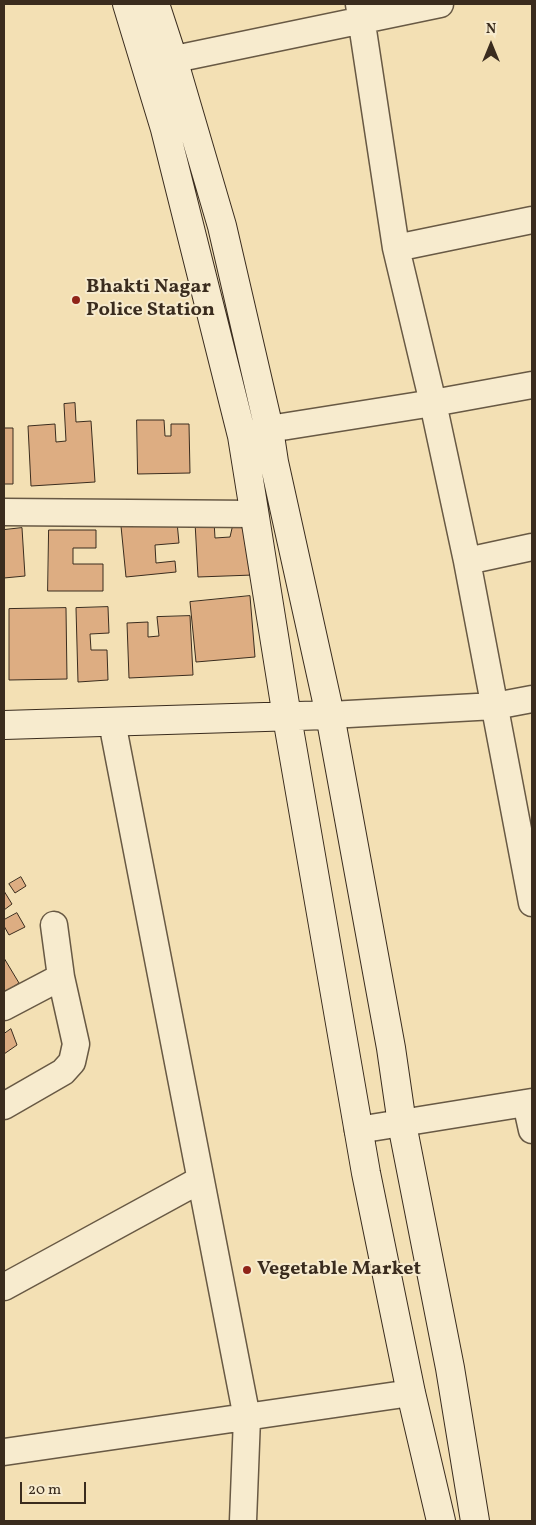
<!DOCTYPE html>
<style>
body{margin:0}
#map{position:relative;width:536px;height:1525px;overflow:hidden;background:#f3e0b4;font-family:Vollkorn,serif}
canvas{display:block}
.frame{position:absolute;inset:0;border:5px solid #3a2c1e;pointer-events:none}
.north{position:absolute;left:466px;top:20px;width:50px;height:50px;-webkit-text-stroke:4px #f7ebce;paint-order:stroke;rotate:0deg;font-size:14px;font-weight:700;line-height:20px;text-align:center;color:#3a2c1e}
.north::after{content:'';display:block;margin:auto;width:18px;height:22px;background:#3a2c1e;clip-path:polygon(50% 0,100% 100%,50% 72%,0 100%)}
.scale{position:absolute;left:20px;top:1482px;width:66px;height:22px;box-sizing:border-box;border:2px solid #3a2c1e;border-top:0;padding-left:6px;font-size:15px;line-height:18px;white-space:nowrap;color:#3a2c1e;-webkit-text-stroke:4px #f7ebce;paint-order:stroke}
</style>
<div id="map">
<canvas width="536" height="1525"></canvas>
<div class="frame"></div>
<div class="north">N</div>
<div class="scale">20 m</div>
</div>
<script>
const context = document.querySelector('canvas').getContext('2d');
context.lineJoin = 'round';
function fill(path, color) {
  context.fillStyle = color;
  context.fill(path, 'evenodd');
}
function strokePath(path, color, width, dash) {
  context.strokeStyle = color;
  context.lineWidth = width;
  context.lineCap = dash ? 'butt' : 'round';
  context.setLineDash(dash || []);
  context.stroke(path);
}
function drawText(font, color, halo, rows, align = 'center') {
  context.font = font + ' Vollkorn,serif';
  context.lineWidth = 4;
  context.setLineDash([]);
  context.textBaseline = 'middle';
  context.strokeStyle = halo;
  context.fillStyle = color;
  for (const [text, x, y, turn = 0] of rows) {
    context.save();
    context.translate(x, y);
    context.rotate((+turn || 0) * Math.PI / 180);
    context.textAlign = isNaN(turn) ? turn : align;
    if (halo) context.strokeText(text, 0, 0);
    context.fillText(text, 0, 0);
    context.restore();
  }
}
const building = new Path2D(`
 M75,403l1,19 15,-1 4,61 -64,4 -3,-60 27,-2 1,18 10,-1 -2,-37z
 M137,420h27l1,16h6v-12h18l1,49 -52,1z
 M4,428h9v56h-9z
 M214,521l1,17 15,-1 3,-13h18l2,51 -55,2 -3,-55z
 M177,522l2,21 -24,2 1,18 19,-2 1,11 -50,5 -5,-51z
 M22,528l3,48 -21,2v-48z
 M49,530h47v18h-23v16h30v27h-55z
 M250,596l5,61 -59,5 -6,-60z
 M108,607l1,26 -19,1 1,16h16l1,30 -30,2 -2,-74z
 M66,608l1,71 -58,1v-71z
 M190,616l3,59 -64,3 -2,-55 21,-1v15l11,-1 -2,-19z
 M21,877l5,9 -11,7 -6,-9z
 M4,891l8,13 -8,6z
 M17,913l8,14 -16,8 -5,-9v-6z
 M4,958l15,25 -15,10z
 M11,1029l6,16 -13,9v-20z`);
const street = new Path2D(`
 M359,4l37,244 37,155 34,158 65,342
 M151,64l289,-60
 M396,248l136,-28
 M247,435l22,-6 164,-26 99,-18
 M4,512l251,2
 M467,561l65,-14
 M330,715l165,-9 37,-7
 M112,722l135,696 -4,103
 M4,1007l57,-30
 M526,1103l6,27
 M4,1106l59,-34 9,-10 4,-18 -15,-67 -7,-52
 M358,1130l174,-28
 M4,1287l196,-107
 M4,1452l407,-59`);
const secondary = new Path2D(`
 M127,4l38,125 77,307 45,281 79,456 45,220 30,128
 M155,4l18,55 49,167 47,203 5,33 56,253 61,333 11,76 48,244 25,153
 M4,725l326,-10`);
const markers = [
 [76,300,5,"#8f2418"],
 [247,1270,5,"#8f2418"]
];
const poiNames = [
 ["Bhakti Nagar",86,288],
 ["Police Station",86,311],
 ["Vegetable Market",257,1270]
];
fill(building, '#ddad82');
strokePath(building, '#3a2c1e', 1);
strokePath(street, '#685944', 29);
strokePath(secondary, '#3a2c1e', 30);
strokePath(street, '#f7ebce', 26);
strokePath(secondary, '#f7ebce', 28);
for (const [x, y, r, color] of markers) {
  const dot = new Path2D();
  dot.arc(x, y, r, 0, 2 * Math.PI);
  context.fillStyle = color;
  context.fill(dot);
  strokePath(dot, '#f7ebce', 2);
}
drawText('bold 20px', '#3a2c1e', '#f7ebce', poiNames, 'left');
</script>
